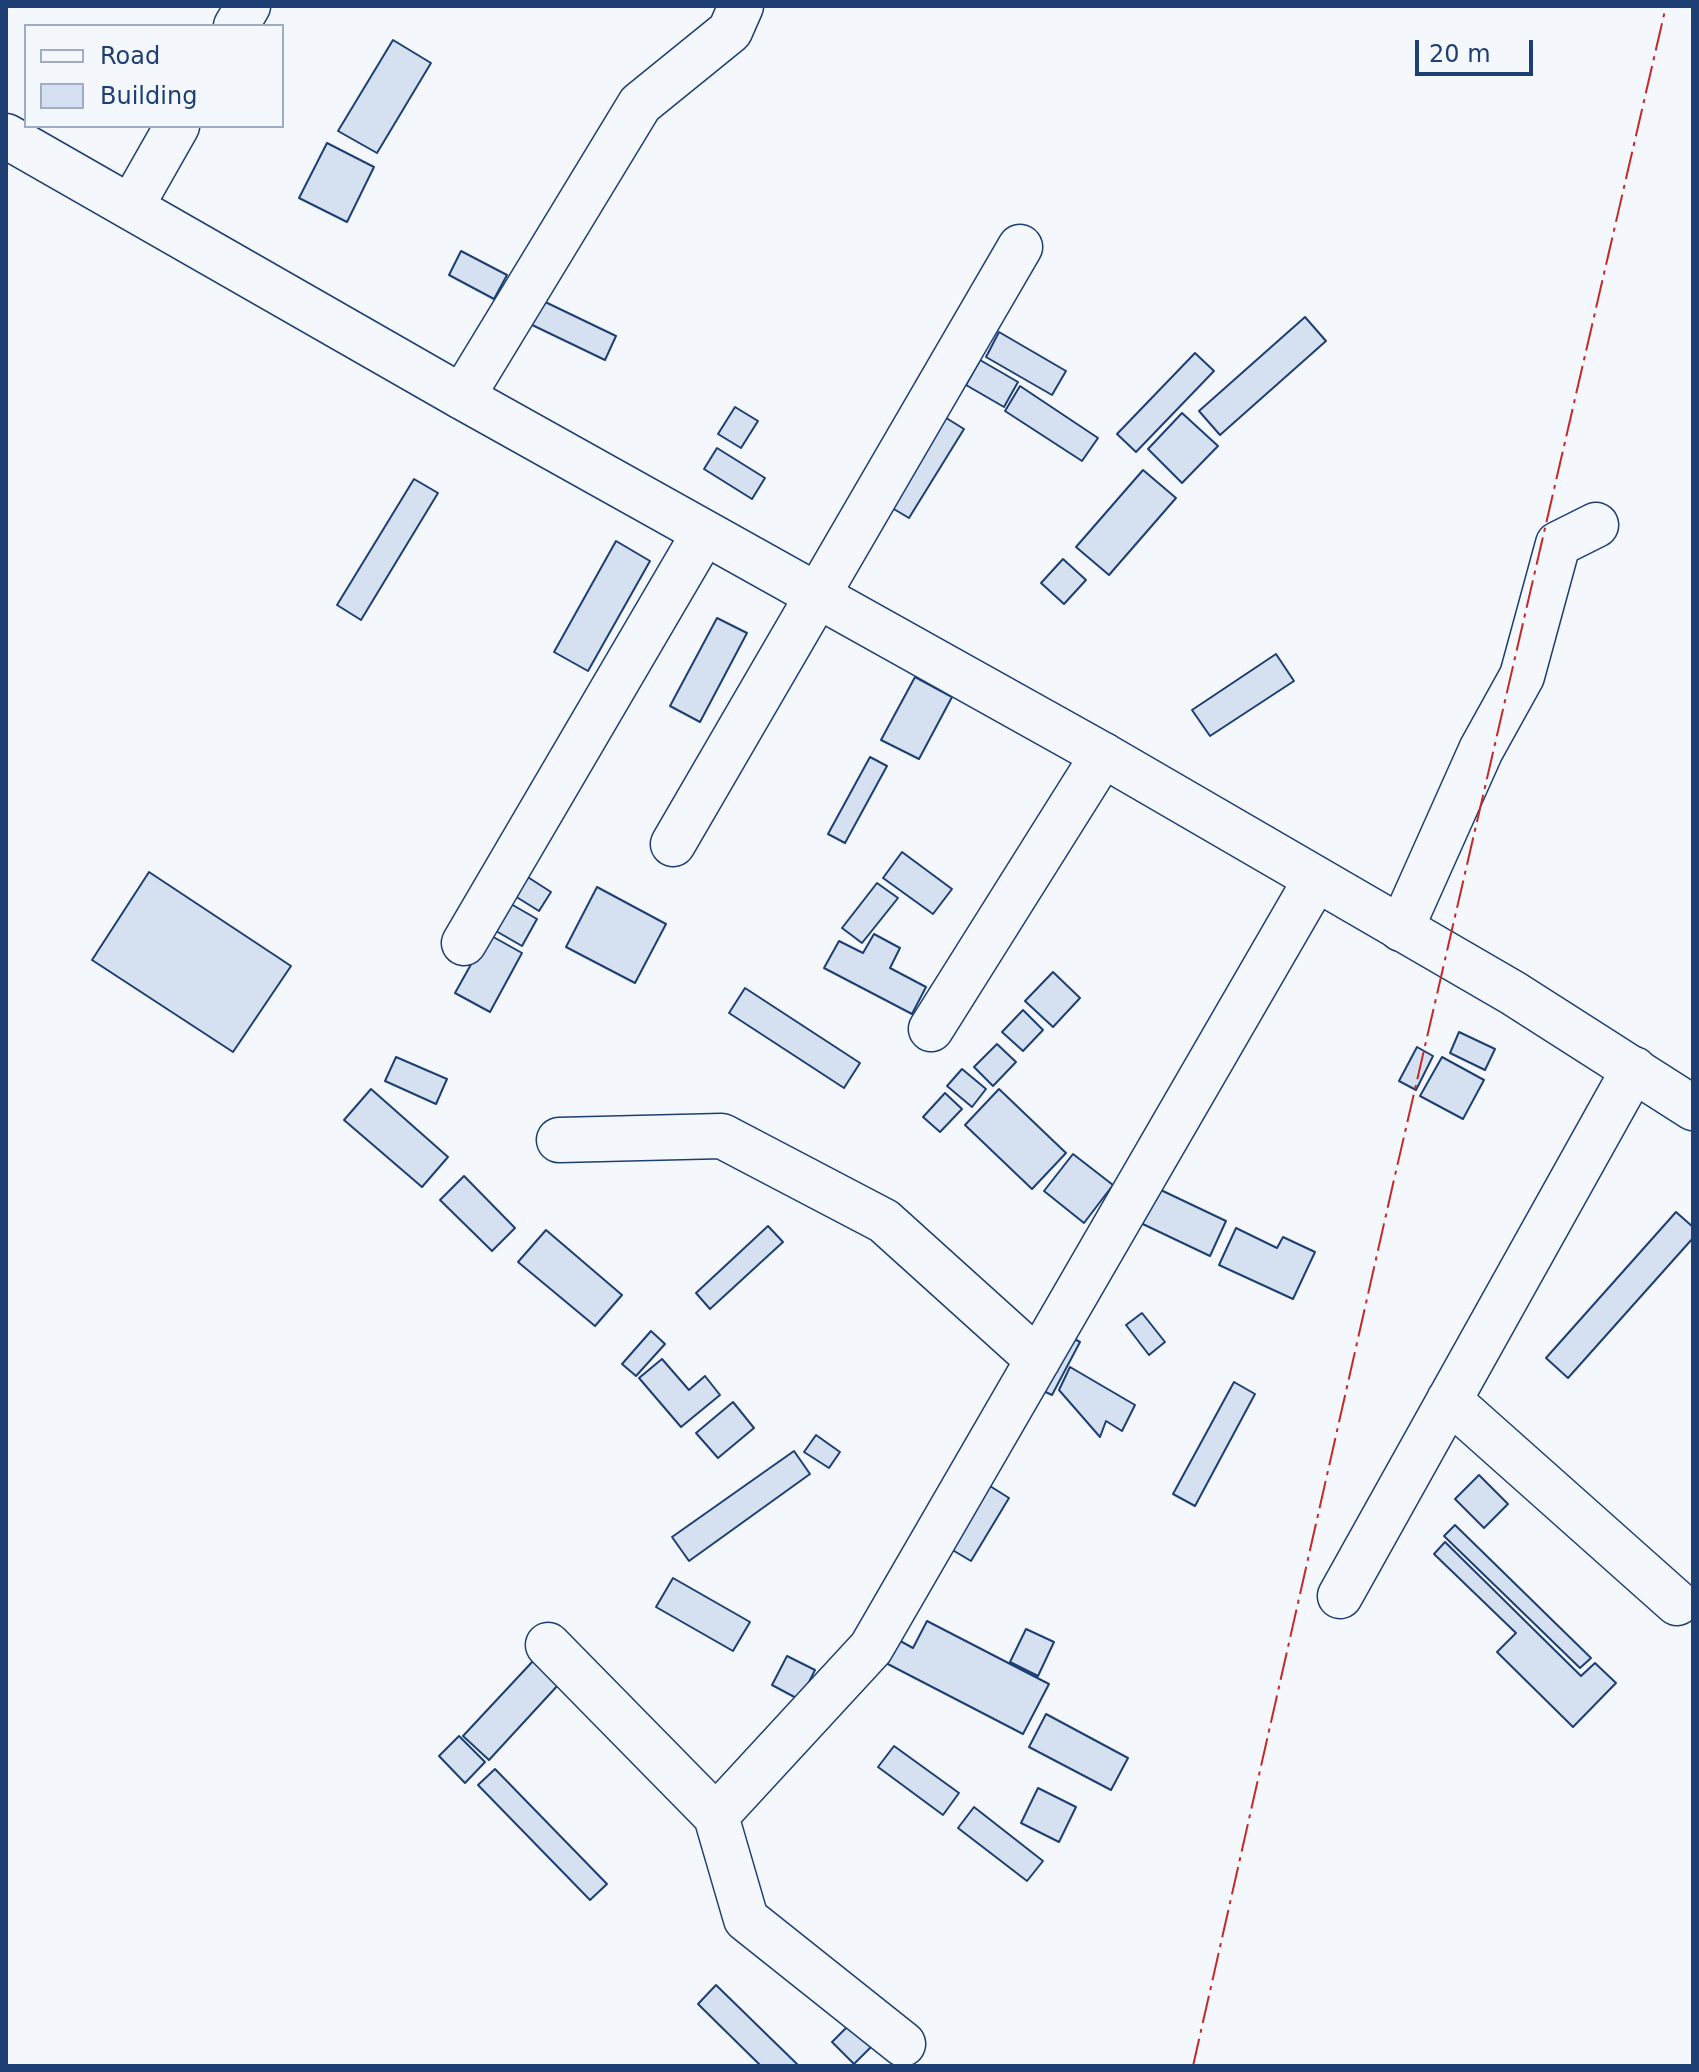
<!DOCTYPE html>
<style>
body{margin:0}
#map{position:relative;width:1699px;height:2072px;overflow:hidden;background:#f4f7fb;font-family:"DejaVu Sans",sans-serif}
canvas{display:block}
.frame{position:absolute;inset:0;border:8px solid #1d3f73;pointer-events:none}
.legend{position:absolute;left:24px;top:24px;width:260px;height:104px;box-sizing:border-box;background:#f4f7fb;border:2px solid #9eadc5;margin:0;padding:10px 14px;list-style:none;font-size:24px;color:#1d3f73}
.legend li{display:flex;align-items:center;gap:16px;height:40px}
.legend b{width:40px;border:2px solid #9eadc5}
.scale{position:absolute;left:1415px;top:40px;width:118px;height:36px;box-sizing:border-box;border:4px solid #1d3f73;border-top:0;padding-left:10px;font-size:24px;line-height:28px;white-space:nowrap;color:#1d3f73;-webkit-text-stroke:6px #f4f7fb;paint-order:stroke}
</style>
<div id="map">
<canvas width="1699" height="2072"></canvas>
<div class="frame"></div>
<ul class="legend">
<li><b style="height:10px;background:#f4f7fb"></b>Road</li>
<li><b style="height:22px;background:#d5e0f0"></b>Building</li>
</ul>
<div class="scale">20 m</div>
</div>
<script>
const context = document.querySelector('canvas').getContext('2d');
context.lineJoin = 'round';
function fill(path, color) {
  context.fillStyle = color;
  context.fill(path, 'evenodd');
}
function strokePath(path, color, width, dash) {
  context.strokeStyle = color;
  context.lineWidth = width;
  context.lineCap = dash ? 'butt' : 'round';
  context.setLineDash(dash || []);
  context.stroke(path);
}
const building = new Path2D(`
 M393,40l38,23 -54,90 -39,-22z
 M327,143l47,24 -27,55 -48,-24z
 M461,251l46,24 -13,24 -45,-24z
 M539,299l77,37 -11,24 -77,-37z
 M1305,317l21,24 -106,94 -21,-24z
 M999,332l67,39 -14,24 -66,-38z
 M1195,353l19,18 -78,81 -19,-18z
 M980,360l38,22 -14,25 -38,-22z
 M1020,386l78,52 -16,23 -77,-50z
 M735,407l23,14 -17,27 -23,-14z
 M1182,413l36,33 -36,37 -34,-34z
 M943,416l21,13 -55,89 -22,-13z
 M717,448l48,30 -13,21 -48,-30z
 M1143,470l33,28 -67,77 -33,-28z
 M414,479l24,14 -77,127 -24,-15z
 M616,541l34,20 -62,110 -34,-19z
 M1063,559l23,21 -22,24 -23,-21z
 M717,618l30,15 -47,89 -30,-16z
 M1276,654l18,27 -84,55 -18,-26z
 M915,677l37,20 -33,62 -38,-19z
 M870,757l17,9 -42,77 -17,-9z
 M902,852l50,37 -19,25 -50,-36z
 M149,872l142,94 -58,86 -141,-92z
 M523,874l28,18 -12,19 -29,-18z
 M877,883l21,15 -36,45 -20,-15z
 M597,887l69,37 -31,59 -69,-36z
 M504,900l33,19 -15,27 -33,-19z
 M488,934l34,19 -32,59 -35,-19z
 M874,934l26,14 -10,20 36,19 -14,27 -88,-46 15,-27 24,12z
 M1053,972l27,26 -27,29 -28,-26z
 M745,988l115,75 -16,25 -115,-75z
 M1023,1010l20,20 -20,21 -21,-19z
 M1459,1032l36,17 -10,21 -35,-17z
 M997,1044l19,18 -23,24 -19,-19z
 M1417,1047l16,9 -17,34 -17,-9z
 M396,1057l51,22 -11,25 -51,-23z
 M1442,1057l42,23 -21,39 -43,-23z
 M962,1069l24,20 -14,18 -25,-21z
 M371,1089l77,68 -26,30 -78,-67z
 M999,1089l67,64 -34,36 -67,-64z
 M945,1093l17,16 -22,23 -17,-15z
 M1073,1154l40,31 -29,38 -40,-32z
 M464,1176l51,52 -23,23 -52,-51z
 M1144,1182l82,39 -16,35 -82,-39z
 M1676,1212l17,15v11l-125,140 -22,-20z
 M768,1226l15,16 -73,67 -14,-16z
 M1236,1228l41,20 6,-11 32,15 -22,47 -74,-34z
 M546,1230l76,65 -27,31 -77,-64z
 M1142,1313l23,29 -16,13 -23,-30z
 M651,1331l14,13 -29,32 -14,-12z
 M1067,1335l13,7 -28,53 -13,-6z
 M662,1359l27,31 16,-14 15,19 -39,32 -42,-49z
 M1070,1367l65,38 -13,26 -16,-10 -6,16 -41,-47z
 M1234,1382l21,12 -60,112 -22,-12z
 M733,1402l21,26 -36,30 -22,-25z
 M816,1435l24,17 -11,16 -25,-16z
 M794,1451l16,23 -121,87 -17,-24z
 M1479,1475l29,29 -24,24 -29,-29z
 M982,1481l27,17 -38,63 -27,-16z
 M1455,1525l136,133 -11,10 -136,-132z
 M1445,1542l136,134 14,-13 21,20 -43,44 -76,-75 19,-19 -82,-79z
 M673,1578l77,44 -17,29 -77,-44z
 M927,1621l122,63 -26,50 -141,-73 11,-24 20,11z
 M1026,1629l28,13 -16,34 -28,-14z
 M787,1656l28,14 -15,30 -28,-15z
 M533,1661l26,23 -70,76 -26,-24z
 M1046,1714l82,44 -17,32 -82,-43z
 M459,1736l26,26 -20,21 -26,-27z
 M894,1746l65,47 -16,22 -65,-48z
 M495,1769l112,115 -17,16 -112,-115z
 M1038,1788l38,19 -17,35 -38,-19z
 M974,1807l69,54 -16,20 -69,-53z
 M716,1985l83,81h-38l-63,-62z
 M855,2019l22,22 -23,23 -22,-22z`);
const minor = new Path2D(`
 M236,26l12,-20
 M131,207l46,-81
 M462,397l178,-293 90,-73 11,-25
 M673,844l347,-597
 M1401,929l80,-179 41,-74 36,-132 38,-19
 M464,943l240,-410
 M931,1029l172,-274
 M559,1140l163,-4 162,85 154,139
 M1449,1400l228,203
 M1340,1596l294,-527
 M548,1645l168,171
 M903,2044l-157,-125 -30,-103 155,-168 445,-769`);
const major = new Path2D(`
 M6,136l456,261 641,358 410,238 180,115`);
const power = new Path2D(`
 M1193,2066l200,-882 273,-1178`);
fill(building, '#d5e0f0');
strokePath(building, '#1d3f73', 2);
strokePath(minor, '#1d3f73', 47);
strokePath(major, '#1d3f73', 47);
strokePath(minor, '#f4f7fb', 44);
strokePath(major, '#f4f7fb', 44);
strokePath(power, '#c62828', 2, [28, 6, 4, 6]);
</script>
